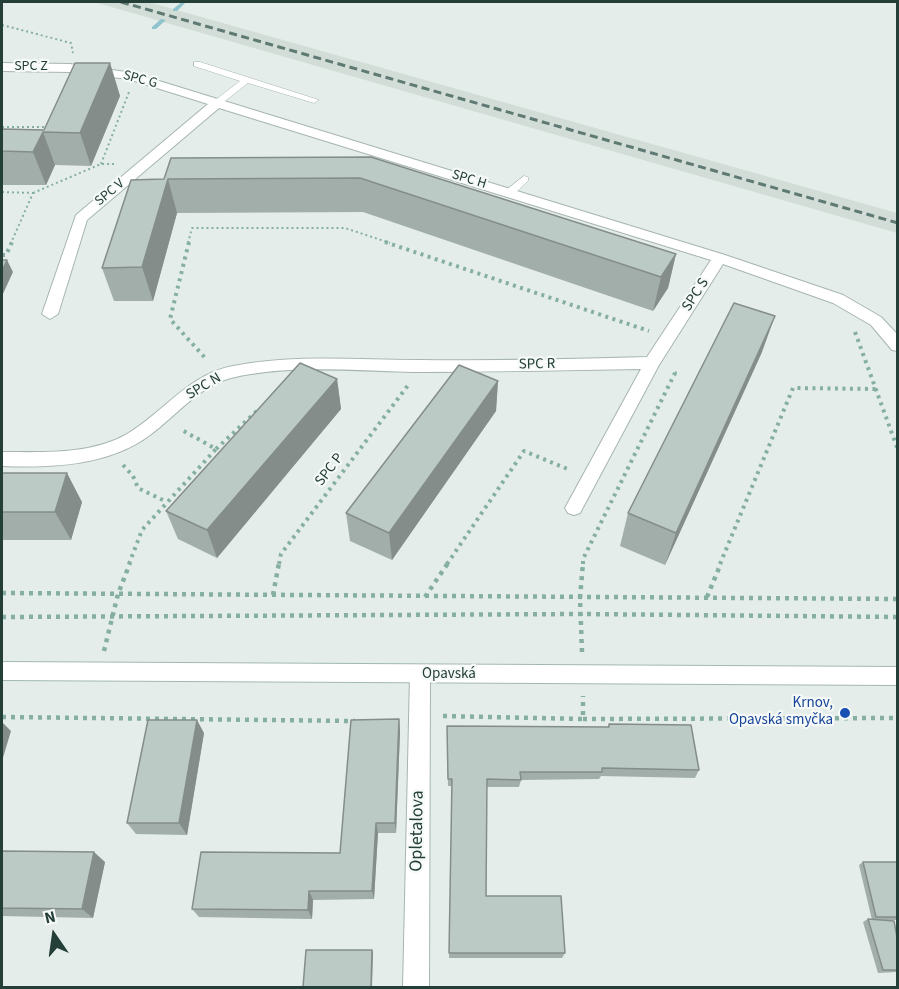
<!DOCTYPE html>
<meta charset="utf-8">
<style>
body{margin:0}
#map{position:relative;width:899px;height:989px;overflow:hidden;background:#e4ede9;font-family:"Source Sans 3",sans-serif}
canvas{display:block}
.frame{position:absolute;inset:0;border:3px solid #243e38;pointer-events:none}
.north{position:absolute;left:24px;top:905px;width:60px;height:60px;-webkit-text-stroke:4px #f5f9f7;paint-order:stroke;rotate:347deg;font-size:16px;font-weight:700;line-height:24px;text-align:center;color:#243e38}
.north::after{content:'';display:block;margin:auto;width:21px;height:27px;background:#243e38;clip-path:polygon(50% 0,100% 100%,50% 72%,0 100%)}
</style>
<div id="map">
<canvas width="899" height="989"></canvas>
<div class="frame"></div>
<div class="north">N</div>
</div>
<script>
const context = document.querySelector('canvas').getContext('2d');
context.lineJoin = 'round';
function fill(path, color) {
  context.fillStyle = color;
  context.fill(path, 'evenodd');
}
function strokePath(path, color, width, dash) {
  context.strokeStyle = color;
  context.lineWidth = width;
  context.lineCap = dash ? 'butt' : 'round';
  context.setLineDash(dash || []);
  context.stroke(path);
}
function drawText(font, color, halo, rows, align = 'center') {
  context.font = font + ' "Source Sans 3",sans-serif';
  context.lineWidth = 4.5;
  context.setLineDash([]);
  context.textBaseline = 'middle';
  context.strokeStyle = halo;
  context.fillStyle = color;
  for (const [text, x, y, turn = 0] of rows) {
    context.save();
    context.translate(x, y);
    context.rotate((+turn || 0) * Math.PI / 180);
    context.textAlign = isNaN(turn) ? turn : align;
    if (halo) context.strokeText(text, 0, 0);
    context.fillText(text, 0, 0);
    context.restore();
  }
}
const built = new Path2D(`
 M94,2h54l749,211v20z`);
const stream = new Path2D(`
 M182,2h4l-9,9h-4v-2z
 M161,19l5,1 -10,9h-4v-2z`);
const pathFar2 = new Path2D(`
 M2,25l69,18 2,10
 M2,127h47
 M101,164l28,-72
 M2,192l31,1 -22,50
 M33,193l68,-29h13
 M188,243l4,-15h153l45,15`);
const pathFar1 = new Path2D(`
 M189,242l-19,77 37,41
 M385,242l264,89
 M2,255h4l6,-13
 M855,332l43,118
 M216,449l43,-40
 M123,465l10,11 5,12 29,14
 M129,564l13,-34 74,-81 -36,-20
 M279,564l2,-10 128,-170
 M447,564l77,-113 46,19
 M583,564v-5l92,-186 -3,-2
 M720,564l73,-176 83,1`);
const path = new Path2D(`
 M2,593l896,6
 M273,595l6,-32
 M425,597l23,-34
 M707,597l14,-34
 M2,617l579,-3 317,3
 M104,651l14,-57 12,-31
 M582,652l-2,-54 3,-35
 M443,716l140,3v-23
 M2,717l353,4
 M583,719l315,-1`);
const service = new Path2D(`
 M194,62h6l119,38 -5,3 -66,-20 -28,22h-6v-4l26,-20 -46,-15z
 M524,176l4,1v4l-15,14h-8v-4z`);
const minor = new Path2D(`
 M2,63l68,1 63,9 592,182 118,40 38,22 17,18v16l-6,-1 -21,-25 -38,-22 -110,-39 -64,101 -79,148 -6,2 -6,-2 -3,-5 76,-139c-76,1 -152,3 -228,3 -59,-1 -123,-8 -182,6 -32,8 -55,38 -81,57 -41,31 -99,33 -148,31v-14c41,0 88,3 125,-18 37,-22 62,-60 106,-68 61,-12 125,-6 187,-6 75,1 151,-1 227,-3l64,-97 -492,-152 -132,112 -29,94 -8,5 -8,-5 34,-99 132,-111 -80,-25 -58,-7 -68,-1z
 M420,666l7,2 3,7 -1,313h-26l7,-313 3,-7z`);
const secondary = new Path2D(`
 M2,662l896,5v18l-896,-5z`);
const rail = new Path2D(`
 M121,2l777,221`);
const wall = new Path2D(`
 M110,63l10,33 -29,70 -36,-1 -9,20h-44v-56l42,1z
 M371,157l305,97 -8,34 -15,23 -290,-99 -186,1 -24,88h-39l-12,-33 62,-89z
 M762,352l-97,213 -45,-19 8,-33z
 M337,379l4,30 -124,149 -39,-19 -12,-28z
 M498,381l-2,30 -104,149 -42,-19 -4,-28z
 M2,473l80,29 -11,38h-69z
 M399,719l1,13 -4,101h-18l-4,66 -61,1 -1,19 -113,-2 -7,-8 148,-56z
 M609,724l90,46 -4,8 -94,-2 -2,3 -78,1 -2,7h-32l-1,109 79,57 -3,5h-113l3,-172h-4l-1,-60 161,1z
 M204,733l-17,102 -51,-1 -9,-11z
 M2,851l103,11 -12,56 -91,-2z
 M863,862h34v58h-20l20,17v35l-19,1 -15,-51 5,-3 4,1 -13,-55z`);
const shadedWall = new Path2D(`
 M110,63l10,33 -29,70 -11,-33z
 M43,132l12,33 -9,20 -13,-33z
 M168,179l9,34 -24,88 -11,-34z
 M676,254l-8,34 -15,23 8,-34z
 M7,260l6,12 -11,24v-25z
 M775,316l-13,36 -97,213 11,-32z
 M337,379l4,30 -124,149 -10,-28z
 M498,381l-2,30 -104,149 -3,-27z
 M67,473l15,29 -11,38 -16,-28z
 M399,719l1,13 -4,101 -1,-10z
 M197,720l7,13 -17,102 -8,-12z
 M2,722l9,9 -9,30z
 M376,823l2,10 -4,66 -2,-8z
 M94,852l11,10 -12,56 -11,-9z
 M309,891l4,9 -1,19 -4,-9z
 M372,950l1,2 -1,35h-1z`);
const building = new Path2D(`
 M75,63h35l-30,70 -37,-1 -10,20 -31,-1v-22l42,1z
 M371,157l305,97 -15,23 -301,-99 -192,1 -26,88 -40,1 29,-88 33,-1 7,-21z
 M2,260h5l-5,11z
 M734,303l41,13 -99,217 -48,-20z
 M300,363l37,16 -130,151 -41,-19z
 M459,365l39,16 -109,152 -43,-20z
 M2,473h65l-12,39h-53z
 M399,719l-4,104h-19l-4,68h-63l-1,19 -116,-1 9,-57 139,1 11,-133z
 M148,720h49l-18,103h-52z
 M609,724l82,1 8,45 -97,-2v4h-82l1,8 -34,-1 -1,117h75l4,57h-116l3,-174h-4l-1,-53 162,1z
 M2,851l92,1 -12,57 -80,-1z
 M863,862h34v55h-21z
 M868,919l26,2 3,16v33h-14z
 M306,950h66l-1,37h-68z`);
const markers = [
 [845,713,6,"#1a4fb4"]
];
const farStreetnames = [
 ["SPC Z",31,67],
 ["SPC G",140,80,15],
 ["SPC H",469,180,17],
 ["SPC V",110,193,-40]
];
const streetNames = [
 ["SPC S",696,295,-57],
 ["SPC R",537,365,-1],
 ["SPC N",204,387,-31],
 ["SPC P",330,470,-53],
 ["Opavská",449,675]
];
const transitNames = [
 ["Krnov,",833,704],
 ["Opavská smyčka",833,721]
];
const nearStreetnames = [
 ["Opletalova",418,831,-89]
];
fill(built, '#d2ddd8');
fill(stream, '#8fc3ce');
strokePath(service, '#a7b5b0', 1);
strokePath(minor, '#a7b5b0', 2);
strokePath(secondary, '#a3b8b1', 2);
strokePath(pathFar2, '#86afa3', 2, [2, 3]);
strokePath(pathFar1, '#86afa3', 4, [3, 4.5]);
strokePath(path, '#86afa3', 4.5, [4, 5]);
fill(service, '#fff');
fill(minor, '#fff');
fill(secondary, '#fff');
strokePath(rail, '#5f7973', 3, [8, 4.5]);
fill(wall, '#a2aea9');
fill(shadedWall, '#848d8a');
fill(building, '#bccac5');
strokePath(building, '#848d8a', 1.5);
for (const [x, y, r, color] of markers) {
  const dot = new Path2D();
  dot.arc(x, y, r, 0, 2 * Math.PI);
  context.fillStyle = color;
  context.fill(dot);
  strokePath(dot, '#f5f9f7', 2);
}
drawText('14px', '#243e38', '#f5f9f7', farStreetnames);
drawText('15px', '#243e38', '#f5f9f7', streetNames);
drawText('15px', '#164399', '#f5f9f7', transitNames, 'right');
drawText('18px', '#243e38', '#f5f9f7', nearStreetnames);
</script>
